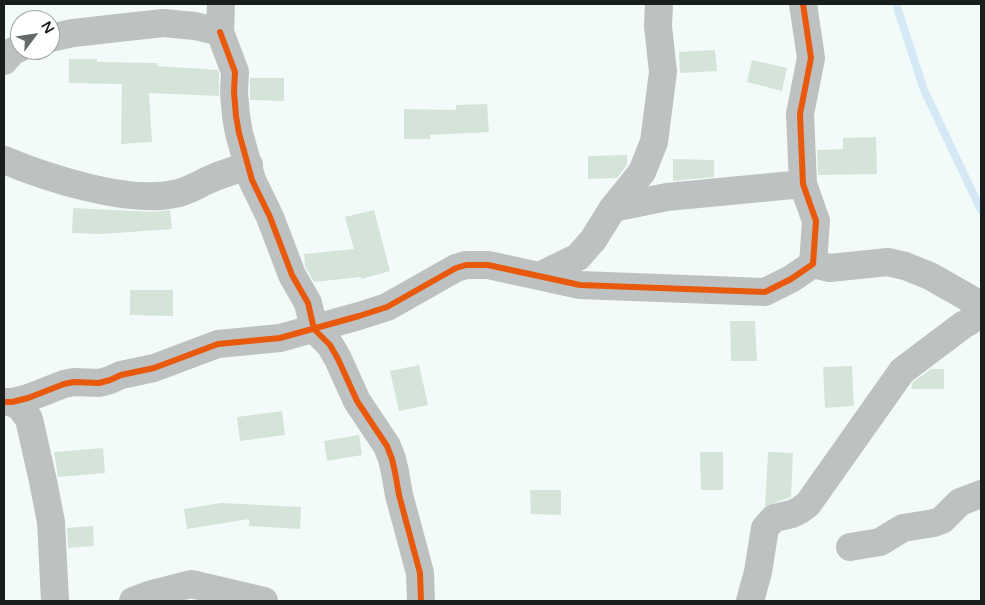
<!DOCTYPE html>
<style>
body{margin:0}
#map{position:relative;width:985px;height:605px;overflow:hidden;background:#f2fbf9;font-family:"Varela Round",sans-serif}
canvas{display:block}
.frame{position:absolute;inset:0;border:5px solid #181e1d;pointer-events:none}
.north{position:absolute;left:10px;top:10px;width:50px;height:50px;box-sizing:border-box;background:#fff;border:1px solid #a3a5a5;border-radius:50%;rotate:59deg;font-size:14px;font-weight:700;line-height:20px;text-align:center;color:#181e1d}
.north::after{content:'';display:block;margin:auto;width:18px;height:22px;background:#646b6a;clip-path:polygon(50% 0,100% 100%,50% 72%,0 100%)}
</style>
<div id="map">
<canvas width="985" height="605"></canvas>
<div class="frame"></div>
<div class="north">N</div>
</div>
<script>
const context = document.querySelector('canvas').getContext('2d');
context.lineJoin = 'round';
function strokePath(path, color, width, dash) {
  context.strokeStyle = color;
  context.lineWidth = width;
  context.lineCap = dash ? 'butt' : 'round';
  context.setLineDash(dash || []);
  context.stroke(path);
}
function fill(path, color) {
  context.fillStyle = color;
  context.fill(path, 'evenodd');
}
const stream = new Path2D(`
 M896,4l28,86 57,120`);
const building = new Path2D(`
 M715,50l2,21 -37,2 -1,-21z
 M69,59h28v3l60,1v3l61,4 1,4v22l-70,-3 3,49 -31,2 1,-60 -53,-1z
 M752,60l35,8 -5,23 -35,-9z
 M250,78h34v23l-34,-1z
 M487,104l2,28 -59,3v4h-26v-30l52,1v-5z
 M876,137l1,37 -59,1 -1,-25 26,-1v-11z
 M627,155v10l-10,13 -29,1v-23z
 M673,159l41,1v17l-41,4z
 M73,208l82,4 15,-2 2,19 -70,5 -30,-1z
 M374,210l16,61 -29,8v-2l-47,5 -9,-16 -1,-12 50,-5 -9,-32z
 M130,290h43v26l-43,-1z
 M730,321h25l2,40h-26z
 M419,365l9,40 -29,6 -9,-40z
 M852,366l2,40 -29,2 -2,-41z
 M931,369h13v20h-33l2,-7z
 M282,411l3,24 -45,6 -3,-24z
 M359,435l3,20 -35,6 -3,-20z
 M103,448l2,25 -47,4 -4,-25z
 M700,452h23v38h-22z
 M768,452l25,1 -2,44 -26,9z
 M530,490h31v25l-30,-1z
 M221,503l80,4 -1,22 -51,-3v-7l-62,10 -3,-20z
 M93,526l1,20 -26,2 -1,-20z`);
const street = new Path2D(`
 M220,32l15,40 -1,20 2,24 3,17 13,47 18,37 22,58 16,28 6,26 16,16 8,14 19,42 30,45 5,13 3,13 4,23 21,78 1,28
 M50,38l23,-5 90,-10 32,3 25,6 1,-28
 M4,61l9,-10 7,-3
 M4,160c43,18 124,44 170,34 14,-2 26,-11 39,-16 11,-5 24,-8 36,-13
 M613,208l29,-36 12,-30 9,-70 -5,-46 1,-22
 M813,264l17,4 58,-6 17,4 25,10 51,29
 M539,276l39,-19 15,-17 20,-32 54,-11 136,-13
 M4,402h8l16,-4 36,-14 10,-2 25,1 11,-3 11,-5 33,-7 64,-24 62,-6 79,-22 28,-9 69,-39 10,-3h22l92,20 185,7 26,-13 22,-15 3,-43 -13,-37 -3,-70 11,-56 -8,-54
 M12,402l9,6 8,11 14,62 8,41 4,79
 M850,547l30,-5 23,-14 31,-5 8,-3 18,-18 21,-8
 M133,601l19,-7 39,-10 73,17
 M750,601l8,-29 7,-44 9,-10 18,-4 8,-4 8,-6 94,-133 61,-46c10,-5 13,-8 17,-19`);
const cycleway = new Path2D(`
 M220,32l15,40 -1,20 2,24 3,17 13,47 18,37 22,58 16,28 6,26 16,16 8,14 19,42 30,45 5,13 3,13 4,23 21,78 1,28
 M4,402h8l16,-4 36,-14 10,-2 25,1 11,-3 11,-5 33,-7 64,-24 62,-6 79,-22 28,-9 69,-39 10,-3h22l92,20 185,7 26,-13 22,-15 3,-43 -13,-37 -3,-70 11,-56 -8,-54`);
strokePath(stream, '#d4e8f6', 8);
fill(building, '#d5e4d9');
strokePath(street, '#bec1c1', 28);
strokePath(cycleway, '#e8590c', 6);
</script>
